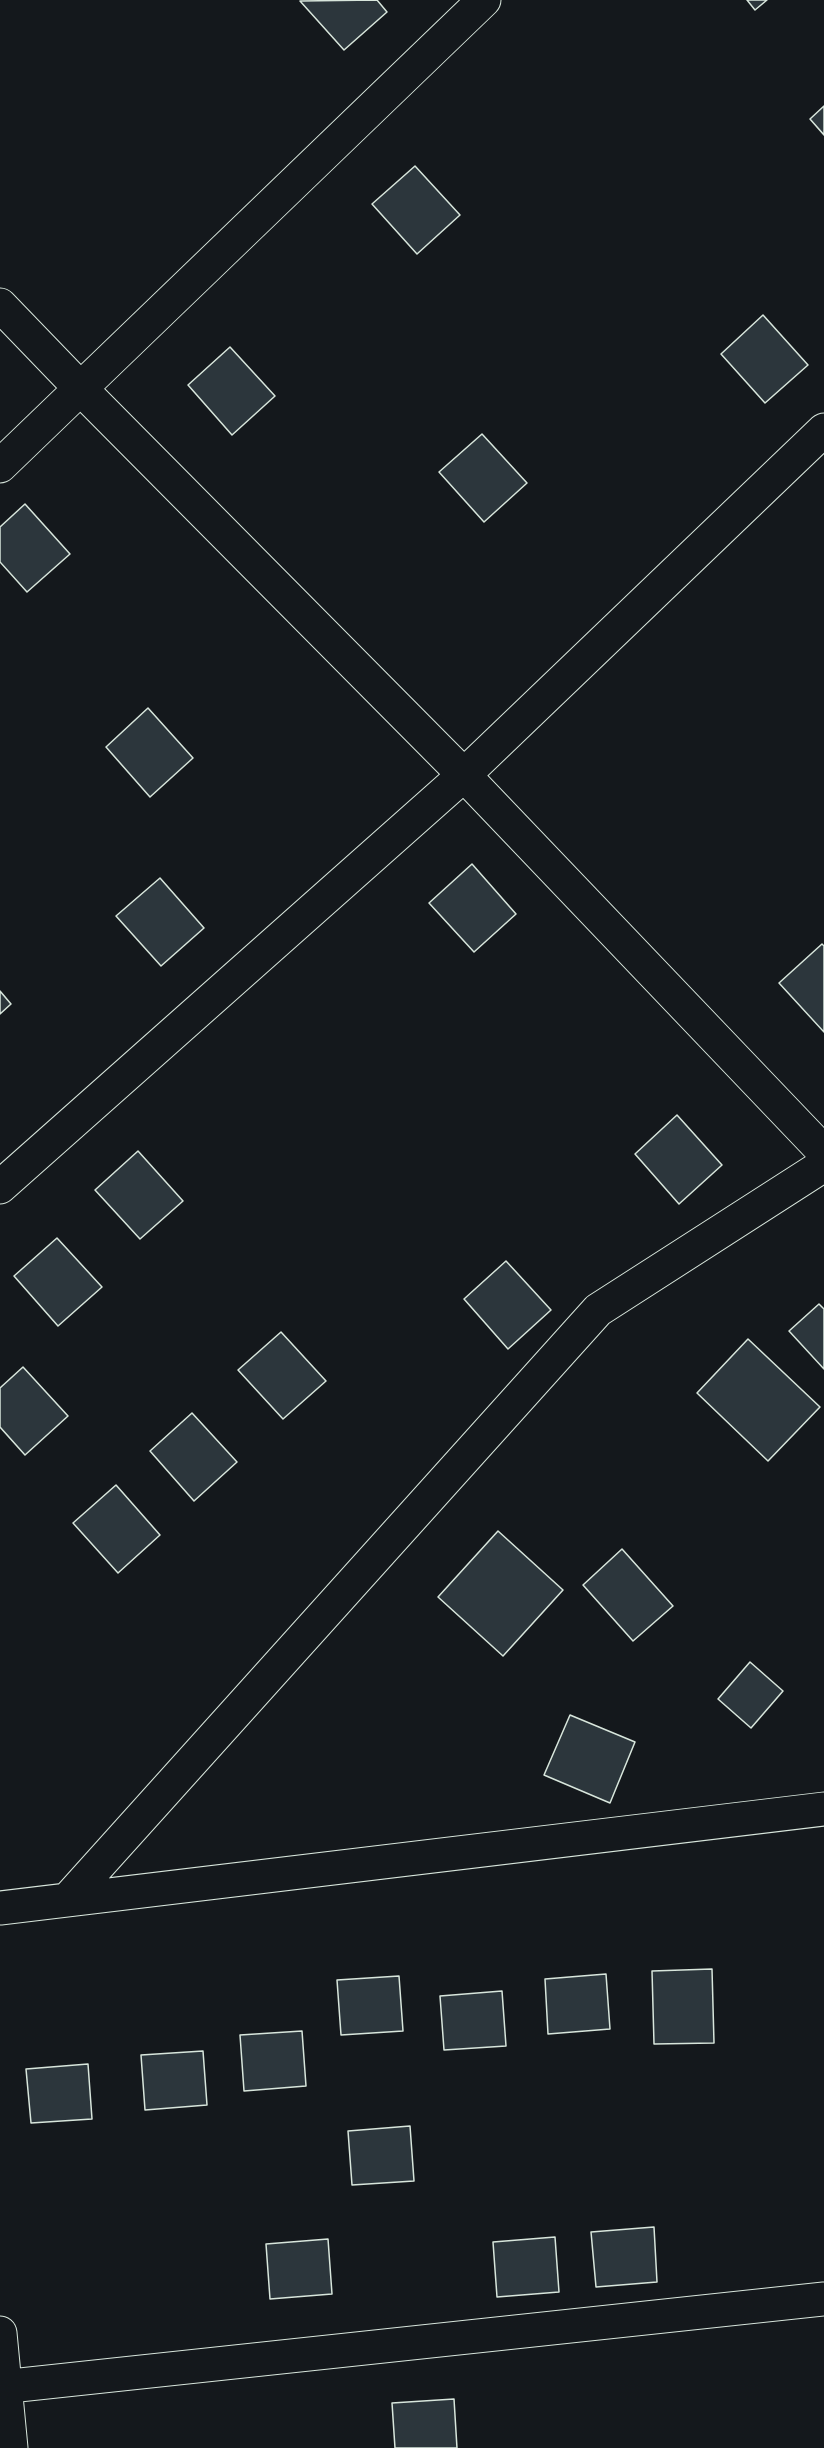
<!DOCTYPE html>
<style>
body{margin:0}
canvas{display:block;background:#14181c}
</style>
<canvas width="824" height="2448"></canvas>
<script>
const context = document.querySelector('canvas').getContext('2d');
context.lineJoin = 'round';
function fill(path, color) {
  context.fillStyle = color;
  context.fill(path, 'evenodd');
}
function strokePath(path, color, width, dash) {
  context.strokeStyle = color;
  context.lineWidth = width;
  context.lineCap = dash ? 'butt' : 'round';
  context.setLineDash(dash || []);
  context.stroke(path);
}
const building = new Path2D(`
 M377,0l10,12 -43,38 -44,-49z
 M747,0h20l-12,10z
 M824,106v29l-14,-16z
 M415,166l45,49 -43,39 -45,-50z
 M763,315l45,50 -43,38 -44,-49z
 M230,347l45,49 -43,39 -44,-50z
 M482,434l45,49 -43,39 -45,-50z
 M25,504l45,50 -43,38 -27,-30v-35z
 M148,708l45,50 -43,39 -44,-50z
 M472,864l44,50 -42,38 -45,-49z
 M160,878l44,50 -43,38 -45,-50z
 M822,944l2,2v86l-45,-49z
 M0,991l11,13 -11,10z
 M677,1115l45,50 -43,39 -44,-50z
 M138,1151l45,50 -43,38 -45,-49z
 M57,1238l45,49 -44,39 -44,-50z
 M506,1261l45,49 -43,39 -44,-50z
 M819,1304l5,5v60l-35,-38z
 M281,1332l45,49 -43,38 -45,-49z
 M748,1339l72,68 -52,54 -71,-68z
 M23,1367l45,49 -43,39 -25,-28v-39z
 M192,1413l45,49 -43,39 -44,-50z
 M116,1485l44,50 -42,38 -45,-50z
 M498,1531l65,59 -60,66 -65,-59z
 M622,1549l51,57 -40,35 -50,-56z
 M750,1662l33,29 -32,37 -33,-29z
 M570,1715l65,27 -25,61 -66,-28z
 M712,1969l2,74 -60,1 -2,-73z
 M606,1974l4,55 -62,5 -3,-55z
 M399,1976l4,55 -62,4 -4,-55z
 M502,1991l4,55 -62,4 -4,-54z
 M302,2031l4,55 -62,5 -4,-56z
 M203,2051l4,54 -62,5 -4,-55z
 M88,2064l4,55 -61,4 -5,-54z
 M410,2126l4,55 -62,4 -4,-54z
 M654,2227l3,55 -61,5 -5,-55z
 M555,2237l4,55 -62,5 -4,-55z
 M328,2239l4,55 -62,5 -4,-55z
 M454,2399l3,49h-62l-3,-45z`);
const minor = new Path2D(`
 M0,305l81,84 383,386 360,377
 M0,466l484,-466
 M0,1187l464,-412 360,-345
 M68,1899l530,-589 226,-145
 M0,1908l824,-99
 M0,2333l11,115
 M0,2387l824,-88`);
fill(building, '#2c363c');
strokePath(building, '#d8e6dc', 1.5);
strokePath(minor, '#d8e6dc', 35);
strokePath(minor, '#14181c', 33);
</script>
